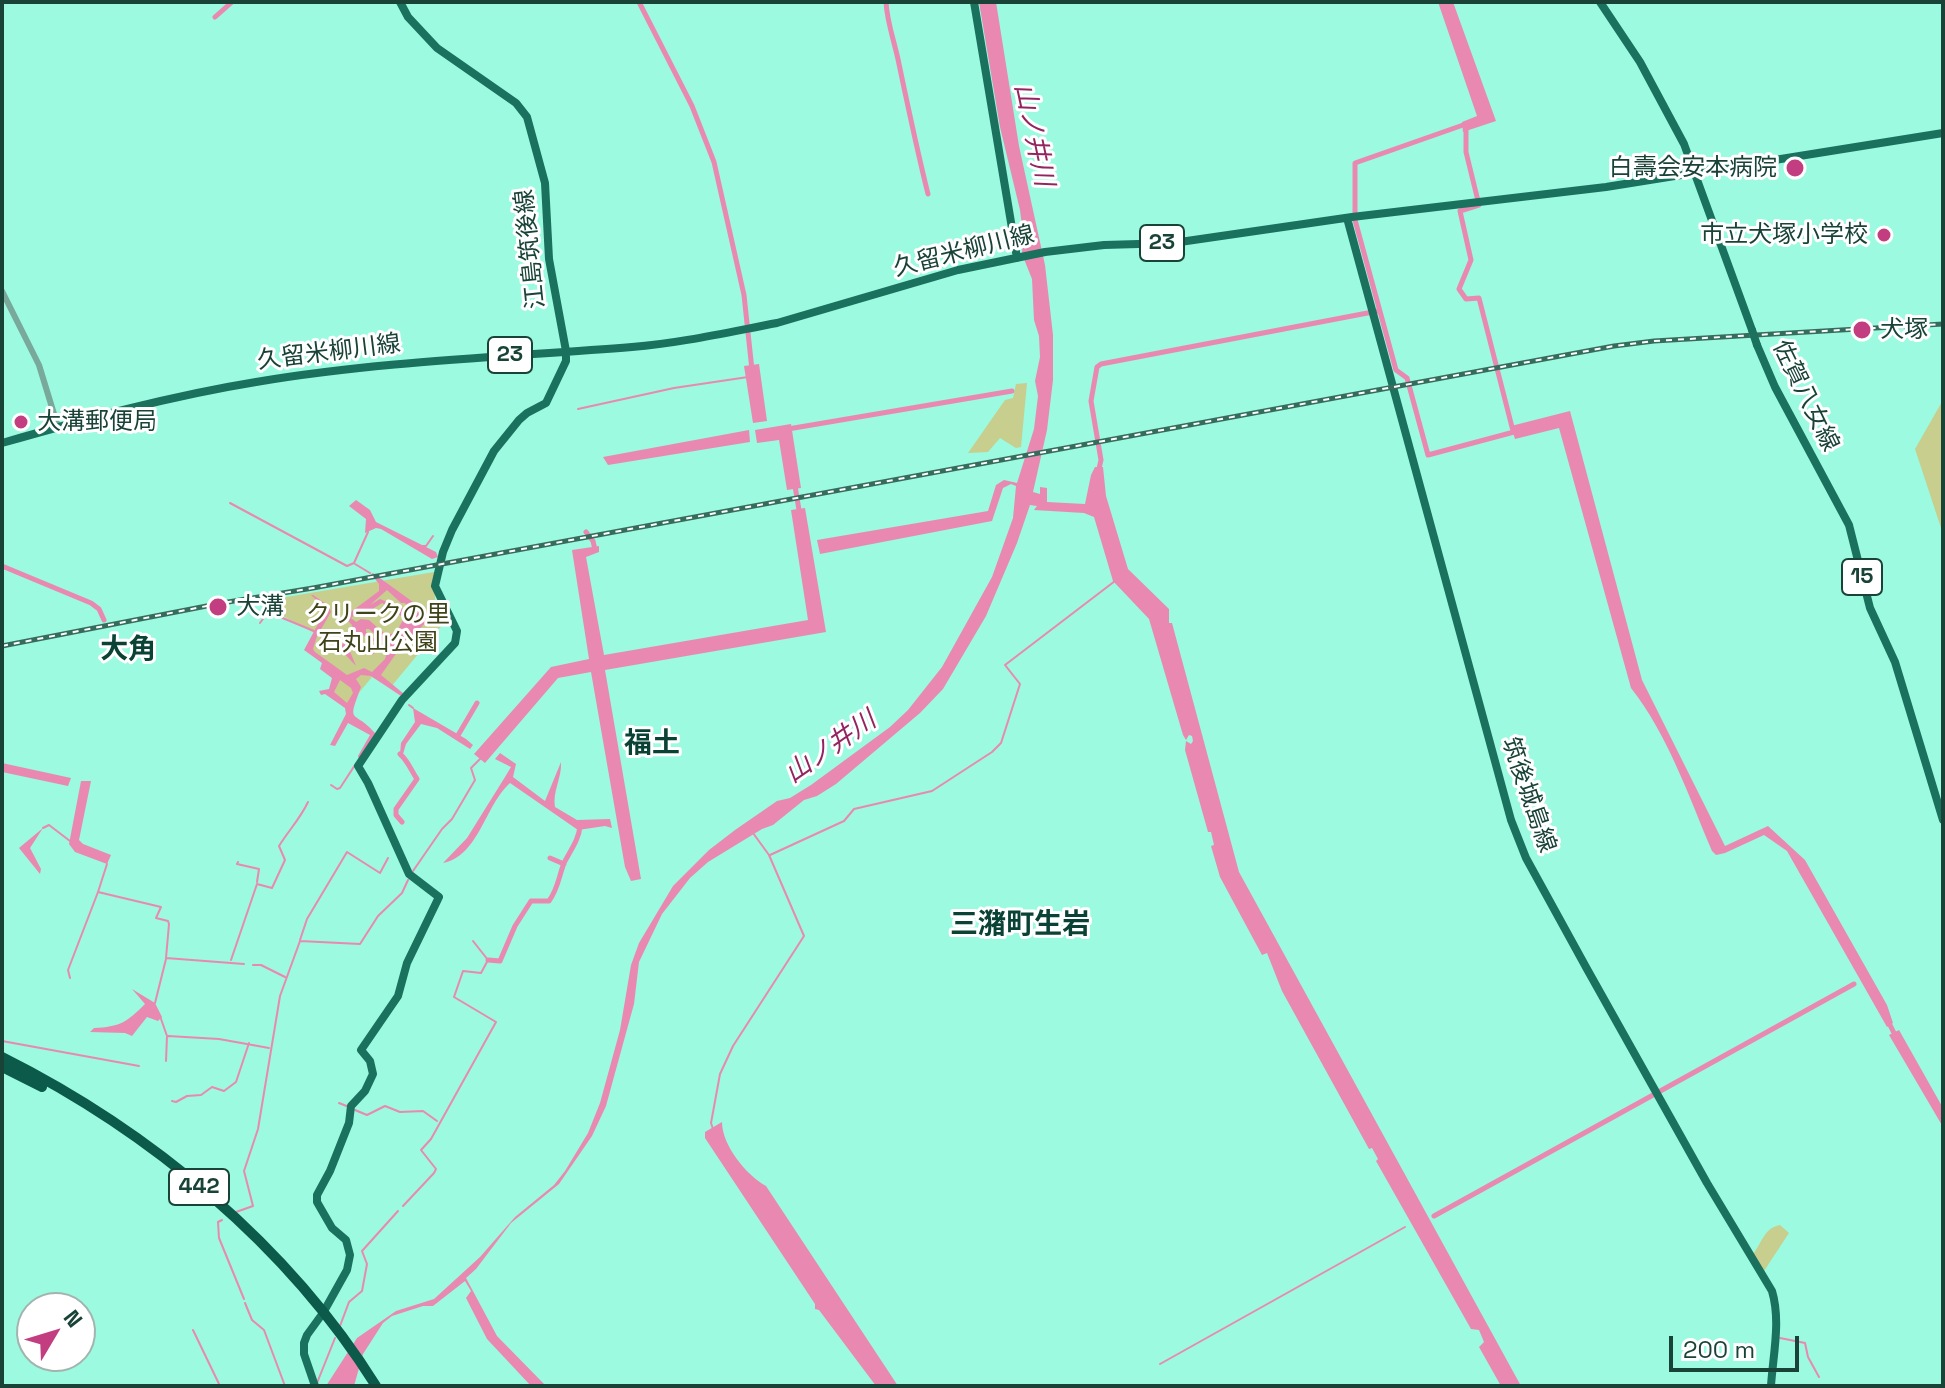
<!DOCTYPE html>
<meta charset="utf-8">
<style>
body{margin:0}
#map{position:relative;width:1945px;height:1388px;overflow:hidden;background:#9bfadf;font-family:"Space Grotesk",sans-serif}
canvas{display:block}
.frame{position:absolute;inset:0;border:4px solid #1a4338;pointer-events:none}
.north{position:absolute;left:16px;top:1292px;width:80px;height:80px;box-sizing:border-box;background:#fff;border:2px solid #a3b4af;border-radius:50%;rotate:52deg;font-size:22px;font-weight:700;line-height:32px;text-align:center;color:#1a4338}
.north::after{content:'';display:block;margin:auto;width:28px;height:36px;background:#c33e81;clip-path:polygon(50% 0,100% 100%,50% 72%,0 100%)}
.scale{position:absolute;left:1669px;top:1336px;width:130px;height:36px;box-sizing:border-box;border:4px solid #1a4338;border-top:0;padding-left:10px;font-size:24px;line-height:28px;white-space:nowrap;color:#1a4338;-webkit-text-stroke:6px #fff;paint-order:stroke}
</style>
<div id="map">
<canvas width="1945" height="1388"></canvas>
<div class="frame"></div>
<div class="north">N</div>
<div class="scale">200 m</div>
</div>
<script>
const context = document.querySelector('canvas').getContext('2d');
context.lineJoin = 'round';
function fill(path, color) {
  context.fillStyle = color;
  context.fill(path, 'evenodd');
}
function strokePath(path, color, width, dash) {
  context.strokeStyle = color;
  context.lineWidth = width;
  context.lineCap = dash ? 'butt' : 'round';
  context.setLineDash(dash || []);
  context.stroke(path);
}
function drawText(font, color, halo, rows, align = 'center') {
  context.font = font + ' "Space Grotesk","Noto Sans JP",sans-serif';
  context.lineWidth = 6;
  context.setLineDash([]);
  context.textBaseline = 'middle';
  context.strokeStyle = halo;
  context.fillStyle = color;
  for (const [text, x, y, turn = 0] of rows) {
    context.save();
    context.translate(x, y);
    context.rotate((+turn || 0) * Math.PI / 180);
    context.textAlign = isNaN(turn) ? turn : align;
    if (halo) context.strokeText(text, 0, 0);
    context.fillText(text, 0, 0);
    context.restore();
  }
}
const green = new Path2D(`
 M1027,383l-6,64 -5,1 -16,-10 -12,14 -20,1 37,-53 8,-2 3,-14z
 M1943,400v134l-28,-85z
 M434,572l1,27 8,25 -53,64 -18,-11 -25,30 -18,-13 12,-21 -31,-22 6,-17 -59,-32z
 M1780,1225l9,8 -25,38 -11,-17c9,-11 11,-26 27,-29z`);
const water = new Path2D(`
 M979,2h17l23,144 26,119 8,70v45l-6,50 -14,62 7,2v-7l7,1v14l38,2 6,-29 4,-8h8l3,29 22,73 41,40v14h3l67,249 282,514h-20l-22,-39 5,-5 -5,-12 -8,-1 -95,-168 2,-2 -6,-11 -3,1 -87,-158 -15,-38 -5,2 -42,-78 -9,-31 3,-1 -3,-13h-3l-23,-82 1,-9 5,3 2,-3 -1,-5 -3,-1 -3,5 -3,-5 -34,-116 -36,-38 -19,-64 -10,-4 -50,-3 3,-4 -7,-1 -13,38 -31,73 -43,73 -23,24 -84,71 -19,12 -13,4 -31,25 -11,4 -54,33 -18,16 -28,36 -23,48 -5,42 -19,69 -9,33 -14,30 -33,48 -48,39 -35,46 -10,9 31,58 49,50h-15l-44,-47 -21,-41 5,-7 -6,-10 -32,25h-10l-31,10 -9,7 -20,31 -9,32h-28l31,-48 39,-27 38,-12 46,-42 35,-40 39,-32 11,-14 23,-38 12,-30 20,-73 11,-65 8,-22 34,-57 36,-36 26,-20 42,-29 13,-3 21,-13 79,-58 18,-17 34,-43 50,-90 21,-59 3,-32 -5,-2 -8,4 -11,33 -172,33 -3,-14 171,-29 8,-26 8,-5 13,3 17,-54 4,-33 -3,-15 5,-24 -1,-21 -5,-16 -2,-41 -10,-25 1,-20 -3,-24 -20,-83z
 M1438,2h15l43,119 -33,11 -1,-10 15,-6z
 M759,364l8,57 -14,2 -9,-57z
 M1570,411l72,269 83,166 43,-20 37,34 82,145 6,18 -6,4 -100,-176 -23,-16 -39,18 -9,2 -4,-4c-23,-54 -44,-116 -81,-163l-72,-260 -44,11 -4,-13z
 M791,424l10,64 -14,2 -8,-50 -22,3 -2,-13z
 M749,430l1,12 -142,23 -5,-8z
 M356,500l14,10 6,12 60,30 2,5 -6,2 -51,-30 -5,-1 -11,5 1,-14 -17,-13z
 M805,508l21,124 -221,38 36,209 -10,2 -6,-14 -34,-195 -33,6 -73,85 -11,-9 77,-87 38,-8 -17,-109 27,-4v6l-13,5 18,98 204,-35 -17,-110z
 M373,573l44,32 10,11v5l-16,17h-4l-26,37 23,19 -3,2 -30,-20 -10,-1 -5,4 5,8c-15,40 -7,21 15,47l-17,25 -1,-3 12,-21 -22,-12 -13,23 -5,-1 16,-31 -1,-6 -20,-14 -4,1 -2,-4 10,-2 3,-11 -12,-9 2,-6 -18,-13 20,-37v-6l-13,-12h2l16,11 2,6 -14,24 -4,13 2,3 32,23 17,-7 8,4 13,-13 4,-12 -20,-18h-3v3l18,14 -12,9 -1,-5 7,-6 -17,-10 -12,15 7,17 -17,-18 15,-16 -2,-7 -8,-8 35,-26v-7l-8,-10zM387,590l14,13h4l6,9 -31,-13 -10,6zM382,603l22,15 -8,15 -10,2 -17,-15 -8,-1 -5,3 -5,-4 10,-9 10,1zM340,680l11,8 2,5 -6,10 -13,-11z
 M413,708l53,31 7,6 -3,4 -33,-21 -16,-4 -15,20 -3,10h-3l1,-11 14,-21z
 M500,753l16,11 -3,13 32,24 16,-39c1,16 -9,30 -6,45l22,13 33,-1 2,9 -7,-2 -27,4 -68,-47c-25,22 -31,73 -67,80l24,-25 38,-61 6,-10 -16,-8z
 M2,763l69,15 -3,8 -66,-14z
 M81,781h10l-12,59 4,4 28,11 -4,9 -32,-12 -6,-8z
 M43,828l-13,20 11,21 -1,5 -21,-26z
 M132,989l23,14 7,14 -4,4 -11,-4 -15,19 -7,-3 -35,-1 4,-4c26,-1 33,-6 51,-24z
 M1899,1030l44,78v19l-54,-92z
 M722,1122c0,23 24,53 44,64l132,200h-22l-57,-76 -4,-1v-5l-110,-166v-6z`);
const stream = new Path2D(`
 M578,409l96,-21 74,-11
 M230,503l117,63 7,-3 14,-31
 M422,546h4l7,-10
 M355,564l15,9
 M260,623l8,-11 46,19
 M409,705l4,3
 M331,785l6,4 3,-1 15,-23
 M43,828l6,-3 21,16
 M770,855l74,-34 10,-12 78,-18 60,-39 9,-9 19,-59 -15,-19 110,-84
 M238,862l-1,2 22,5 -2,13
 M413,871l29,-42 10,-10 23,-39 -4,-12 9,-9
 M98,892l9,-28
 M300,940l7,-21 40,-67 33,21 8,-15
 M231,960l26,-76 15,4 13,-28 -6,-14c10,-16 21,-27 29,-44
 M253,965h8l24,12
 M70,978l-2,-8 30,-78 63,15 -5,11 12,3 1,3 -3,34 78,6
 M155,1003l11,-44
 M160,1016l7,20 -1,25
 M168,1036l51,3 50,9
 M2,1041l137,25
 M172,1101l4,1 11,-6 14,-1 11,-8 12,4 12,-9 13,-39
 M339,1103l10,4
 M355,1110l12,5 18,-9 15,6 23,-1 14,10
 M713,1129l-2,-6 9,-49 13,-28 71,-110 -35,-81 -16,-22
 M403,1206l31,-33 2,-4 -15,-19 10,-11 65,-117 -42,-25 9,-26 18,2 7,-13 -15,-19
 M236,1212l17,-6 -9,-35 14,-42 22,-133 20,-55 60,3 18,-28 24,-23 6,-13
 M222,1220l-4,2 1,16 25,61
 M245,1303l7,17 12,10 21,56
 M340,1326l9,-24 13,-11 5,-27 -5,-13 36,-40
 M193,1330l27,56
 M1780,1338l25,5 3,14 11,20
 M1160,1364l245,-137
 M317,1383l18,-45`);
const canal = new Path2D(`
 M639,2l53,104 22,56 30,133 8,75
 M886,2c1,21 9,41 13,62 9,43 18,86 29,130
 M215,17l17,-15
 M1466,126v26l13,53 -19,6 11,49 -12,29 7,10 13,-1 34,133
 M1355,214v-51l111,-39
 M1355,220l41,150 11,8 21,77 86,-23
 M788,429l224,-38
 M1098,473l3,-13 -10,-59 6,-34 4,-3 277,-53
 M795,486l5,30
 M586,532l7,9 2,9 -2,1
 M2,566l89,37 8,6 5,11
 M457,737l20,-34
 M400,754c8,7 11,16 17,25l-21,30v6l6,7
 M550,858l14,6
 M488,960l12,1 15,-35 16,-25h18c9,-12 10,-25 15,-38 6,-12 15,-23 16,-37
 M1887,1019l10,20
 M1434,1216l420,-232`);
const minor = new Path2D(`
 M2,291l37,74 19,62`);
const major = new Path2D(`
 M974,2l43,256
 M1600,2l40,60 44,82 68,186
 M1347,218l164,602 15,38 61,111 120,214 65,108c9,30 1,64 -1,95
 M1757,345l18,42 74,138 21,83 25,54 48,158
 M2,443c84,-24 168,-47 254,-61 125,-21 251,-25 376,-35 49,-4 97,-15 145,-24l181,-53 87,-18 59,-7 69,-2 179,-26 254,-30 337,-54
 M315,1386l-11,-32v-11l3,-8 16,-22 24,-43 3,-15 -4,-15 -14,-12 -15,-26v-7l13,-24 19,-48 2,-17 14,-15 8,-17 -3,-13 -9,-11 37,-54 9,-33 32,-66 -30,-23 -41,-91 -10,-17 44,-66 53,-57 2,-12 -22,-45 8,-34 9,-22 42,-79 25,-31 8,-7 19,-10 20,-42v-10l-17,-92 -4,-76 -18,-66 -11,-14 -79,-55 -29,-31 -8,-15`);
const highway = new Path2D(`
 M2,1057c148,74 286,188 374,329
 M2,1067l40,20`);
const rail = new Path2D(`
 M2,646l220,-43 91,-15 1301,-242 40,-5 289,-17`);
const majorBridge = new Path2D(`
 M1752,330l5,15`);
const markers = [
 [1795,168,10,"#c33e81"],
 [1884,235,8,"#c33e81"],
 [1862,330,10,"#c33e81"],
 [21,422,8,"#c33e81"],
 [218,607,10,"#c33e81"]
];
const shields = [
 [1162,243,44],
 [510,355,44],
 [1862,577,40],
 [199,1187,60]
];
const shieldNames = [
 ["23",1162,243],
 ["23",510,355],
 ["15",1862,577],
 ["442",199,1187]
];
const poiNames = [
 ["白壽会安本病院",1777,168,"right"],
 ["市立犬塚小学校",1868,235,"right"],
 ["犬塚",1880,330],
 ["大溝郵便局",37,422],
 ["大溝",236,607]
];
const streetNames = [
 ["江島筑後線",531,249,-96],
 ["久留米柳川線",964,252,-14],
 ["久留米柳川線",329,353,-7],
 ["佐賀八女線",1805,396,64],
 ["筑後城島線",1528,795,71]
];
const parkNames = [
 ["クリークの里",378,615],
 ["石丸山公園",378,643]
];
const waterNames = [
 ["山ノ井川",1033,135,78],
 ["山ノ井川",831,748,-35]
];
const quarterNames = [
 ["大角",128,650],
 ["福土",652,744],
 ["三潴町生岩",1020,925]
];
fill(green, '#c7ce8e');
fill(water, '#e989b2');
strokePath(stream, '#e989b2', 2);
strokePath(canal, '#e989b2', 5);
strokePath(minor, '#78a99a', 6);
strokePath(major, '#1a715d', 8);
strokePath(highway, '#0c5a49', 10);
strokePath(rail, '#376c5d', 5);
strokePath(rail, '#fff', 2, [6]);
strokePath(majorBridge, '#1a715d', 8);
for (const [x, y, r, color] of markers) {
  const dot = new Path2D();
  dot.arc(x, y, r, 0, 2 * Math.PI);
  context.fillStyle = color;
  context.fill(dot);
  strokePath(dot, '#fff', 3);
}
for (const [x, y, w] of shields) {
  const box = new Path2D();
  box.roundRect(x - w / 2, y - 18, w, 36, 6);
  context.fillStyle = '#fff';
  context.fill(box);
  strokePath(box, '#1a4338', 2);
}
drawText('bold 22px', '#1a4338', null, shieldNames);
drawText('24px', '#1a4338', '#fff', poiNames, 'left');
drawText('24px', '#1a4338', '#fff', streetNames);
drawText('24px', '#3f4318', '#fff', parkNames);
drawText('italic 26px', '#94245f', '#fff', waterNames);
drawText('bold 28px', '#0a4235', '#fff', quarterNames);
</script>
